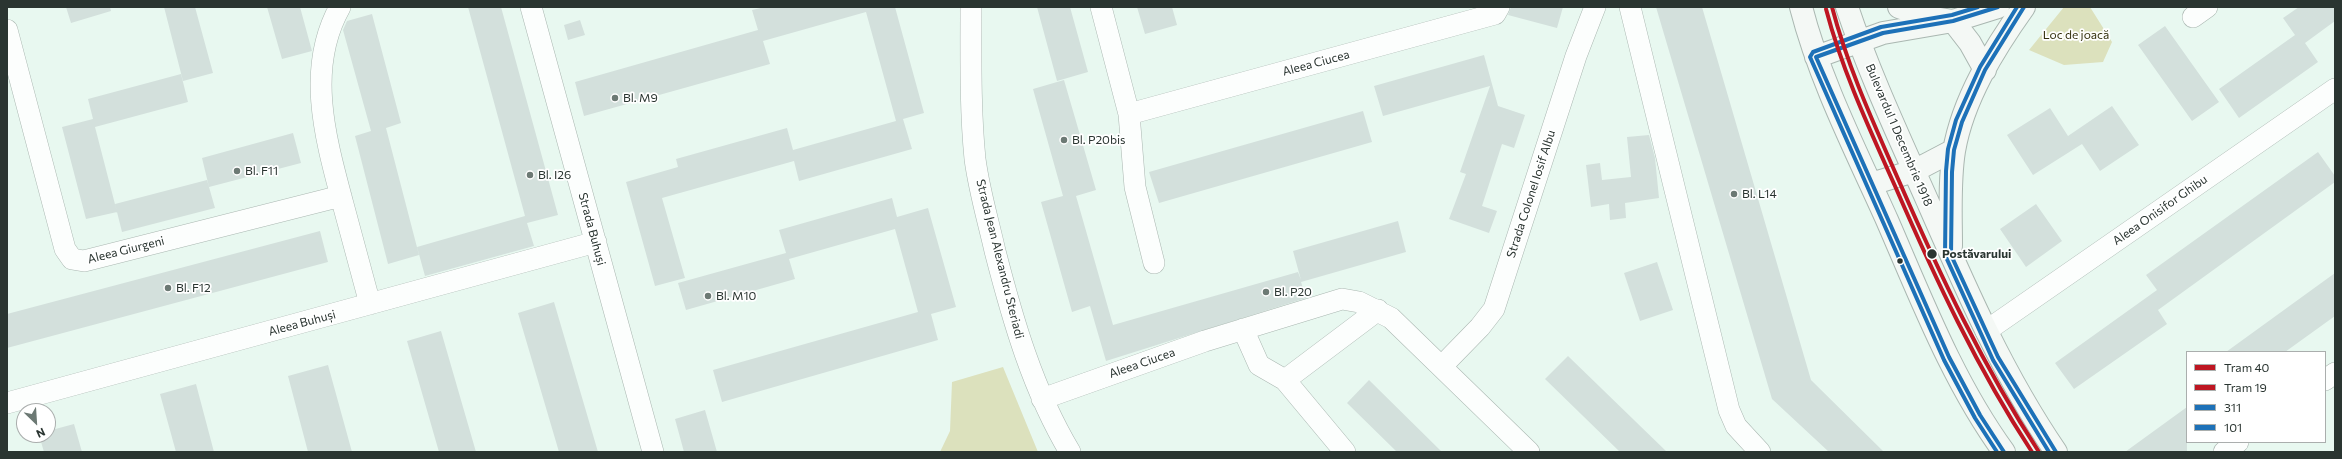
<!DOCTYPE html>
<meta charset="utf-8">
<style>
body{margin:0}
#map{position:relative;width:2342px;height:459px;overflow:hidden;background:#e8f8f0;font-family:Commissioner,sans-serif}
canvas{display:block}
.frame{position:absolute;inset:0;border:8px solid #2a3531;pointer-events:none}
.legend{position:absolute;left:2186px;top:351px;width:140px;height:92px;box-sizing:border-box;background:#fff;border:1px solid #aaaead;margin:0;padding:5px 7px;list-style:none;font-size:12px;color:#2a3531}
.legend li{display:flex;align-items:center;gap:8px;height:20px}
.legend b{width:20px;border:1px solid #aaaead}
.north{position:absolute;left:16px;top:403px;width:40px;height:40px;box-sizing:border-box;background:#fff;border:1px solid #aaaead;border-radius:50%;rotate:155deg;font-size:11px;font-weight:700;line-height:16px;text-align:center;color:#2a3531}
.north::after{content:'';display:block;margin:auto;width:14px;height:18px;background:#6c7974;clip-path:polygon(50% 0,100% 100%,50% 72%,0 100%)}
</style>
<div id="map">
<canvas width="2342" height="459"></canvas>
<div class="frame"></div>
<ul class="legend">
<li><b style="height:5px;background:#be1622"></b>Tram 40</li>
<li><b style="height:5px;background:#be1622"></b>Tram 19</li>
<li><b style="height:5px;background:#1d71b8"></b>311</li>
<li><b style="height:5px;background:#1d71b8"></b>101</li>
</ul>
<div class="north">N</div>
</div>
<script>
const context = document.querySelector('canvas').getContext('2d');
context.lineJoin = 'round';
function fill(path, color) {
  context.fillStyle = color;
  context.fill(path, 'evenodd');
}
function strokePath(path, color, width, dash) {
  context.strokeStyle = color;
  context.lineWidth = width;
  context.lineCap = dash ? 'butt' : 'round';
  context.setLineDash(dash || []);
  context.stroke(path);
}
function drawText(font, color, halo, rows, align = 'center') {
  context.font = font + ' Commissioner,sans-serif';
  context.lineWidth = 3.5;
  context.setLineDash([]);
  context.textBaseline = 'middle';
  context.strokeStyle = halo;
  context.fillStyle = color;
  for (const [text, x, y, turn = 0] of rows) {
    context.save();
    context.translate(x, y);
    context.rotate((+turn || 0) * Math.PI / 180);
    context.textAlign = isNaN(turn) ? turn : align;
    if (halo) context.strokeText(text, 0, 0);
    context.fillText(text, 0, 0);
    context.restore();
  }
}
const green = new Path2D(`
 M2064,7h26l22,35 -9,20 -39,3 -35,-15z
 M1003,367l35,85h-98l10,-21 2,-49z`);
const building = new Path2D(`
 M66,7h44l1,4 -40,12z
 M164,7h31l18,66 -30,8z
 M267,7h33l12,44 -30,8z
 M468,7h33l57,208 -31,8 7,23 -109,30 -8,-29 108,-31z
 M765,7h130l29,106 -21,6 9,30 -113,32 -5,-20 -132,37 23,80 -30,8 -29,-104 52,-15 -2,-8 111,-31 6,22 103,-29 -30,-109 -103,29 7,23 -186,52 -9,-34 183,-52 -6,-20z
 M1037,7h33l18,65 -31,9z
 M1137,7h35l5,18 -32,9z
 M1511,7h52l-6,21 -49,-13z
 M1656,7h46l109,373 73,72h-55l-57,-53z
 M2299,7h36v14l-30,22 13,19 -79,56 -20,-29 76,-54 -12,-17z
 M372,14l29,109 -15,5 33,127 -31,9 -33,-128 16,-5 -28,-101 4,-9z
 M580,20l5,15 -17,5 -4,-15z
 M2165,26l54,76 -27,19 -54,-76z
 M1484,55l14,51 27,9 -11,33 -12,-4 -20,62 15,5 -8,22 -40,-14 17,-45 -6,-2 30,-86 -107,30 -9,-30z
 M181,74l7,28 -93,25 22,85 -31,7 -24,-92 31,-8 -5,-20z
 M1064,80l32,110 -20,6 37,129 185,-53 3,8 -8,-29 105,-30 8,31 -105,30 5,16 -200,63 -16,-55 -18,6 -31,-110 22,-6 -30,-107z
 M2112,106l27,39 -39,26 -18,-27 -49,31 -26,-40 43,-27 18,28z
 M1363,111l9,31 -213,61 -10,-31z
 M293,133l8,30 -92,24 -7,-29z
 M1649,135l6,23 4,40 -34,5 1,15 -16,2 -1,-16 -18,3 -5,-42 14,-2 2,17 29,-3 -4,-40z
 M2318,152l17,24v6l-177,128 9,14 -93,65 -19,-26 102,-73 -11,-15z
 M207,180l8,28 -93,24 -7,-28z
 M892,198l5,19 31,-9 28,99 -25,7 7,26 -216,62 -9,-32 205,-58 -23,-83 -106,30 6,20 -109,31 -8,-27 108,-30 -7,-23z
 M2036,204l26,37 -36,26 -26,-38z
 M320,231l8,31 -321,86v-34z
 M1657,262l16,48 -33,11 -16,-48z
 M2335,273v43l-50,36h-59z
 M554,302l44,150h-39l-41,-139z
 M441,331l35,121h-37l-32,-111z
 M1568,356l99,96h-47l-75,-73z
 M328,365l24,87h-44l-20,-76z
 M1369,380l73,72h-45l-50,-49z
 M196,384l18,68h-38l-16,-58z
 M2187,407v45h-62z
 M705,410l12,42h-33l-9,-33z
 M74,424l8,28h-38l-5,-17h9v-4z`);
const street = new Path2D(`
 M340,7c-35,62 -14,133 3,197 9,33 18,67 27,100
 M531,7l122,445
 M971,7c0,50 -1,102 4,152 4,31 13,61 20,92 18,70 38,139 75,201
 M1101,7l28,107 6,73 19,76
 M1630,7l99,403 7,16 24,26
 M2193,17l14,-10
 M7,30l58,219 7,10 12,2 257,-65
 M1129,114l366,-100 4,-7
 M1243,329l16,36 26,15 60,72
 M1986,331l349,-242
 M1442,366l38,-39 14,-18 82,-253 19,-49
 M1285,380l93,-70
 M2325,380l10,-7
 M1042,399l163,-58 137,-42 17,3 32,16 138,134
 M7,403l589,-161
 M2224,452l14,-10`);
const secondary = new Path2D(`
 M1801,7c19,74 55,144 86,213 34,78 66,162 117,232
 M1847,7c22,66 52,130 80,193 38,87 75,173 129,252
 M1899,7l29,10 25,4 17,22 15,27
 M1816,57l67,-24 70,-12 45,-14
 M1871,184l43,-13 40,-21
 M1951,246c0,-32 -2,-64 3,-95 9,-52 40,-102 70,-144`);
const bus1 = new Path2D(`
 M1998,7l-45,14 -70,12 -67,24 133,300 31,58 24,37
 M2024,7l-39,63 -23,52 -8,28 -2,22 -1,83 47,102 58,95`);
const bus2 = new Path2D(`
 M1978,7l-26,8 -71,12 -68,25 -3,5 134,303 31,58 22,34
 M2017,7l-37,60 -24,53 -8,29 -2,22 -1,84 48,105 56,92`);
const tram1 = new Path2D(`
 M1832,7c16,61 42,117 67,174 41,94 84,185 140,271`);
const tram2 = new Path2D(`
 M1826,9c16,61 43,119 69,177 40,92 82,182 137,266`);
const markers = [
 [615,98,4,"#6c7974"],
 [1064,140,4,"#6c7974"],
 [237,171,4,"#6c7974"],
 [530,175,4,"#6c7974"],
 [1734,194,4,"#6c7974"],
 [1932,254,5.5,"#2a3531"],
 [1900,261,3.5,"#2a3531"],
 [168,288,4,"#6c7974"],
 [1266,292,4,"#6c7974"],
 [708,296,4,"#6c7974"]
];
const parkNames = [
 ["Loc de joacă",2076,35]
];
const streetNames = [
 ["Aleea Ciucea",1316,63,-15],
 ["Bulevardul 1 Decembrie 1918",1899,135,67],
 ["Strada Colonel Iosif Albu",1531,194,-72],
 ["Aleea Onisifor Ghibu",2160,210,-35],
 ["Strada Buhuși",592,229,75],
 ["Aleea Giurgeni",126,250,-14],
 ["Strada Jean Alexandru Steriadi",1000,259,76],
 ["Aleea Buhuși",302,323,-15],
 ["Aleea Ciucea",1142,363,-19]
];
const poiNames = [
 ["Bl. M9",623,98],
 ["Bl. P20bis",1072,140],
 ["Bl. F11",245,171],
 ["Bl. I26",538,175],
 ["Bl. L14",1742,194],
 ["Bl. F12",176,288],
 ["Bl. P20",1274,292],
 ["Bl. M10",716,296]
];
const stopNames = [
 ["Postăvarului",1942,254]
];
fill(green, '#dce1bd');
fill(building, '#d3e0dc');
strokePath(street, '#aab7b1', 22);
strokePath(secondary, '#aab7b1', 24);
strokePath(street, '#fcfefd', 21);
strokePath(secondary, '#f4f8f5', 22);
strokePath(bus1, '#1d71b8', 4);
strokePath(bus2, '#1d71b8', 4);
strokePath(tram1, '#be1622', 4);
strokePath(tram2, '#be1622', 4);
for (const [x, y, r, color] of markers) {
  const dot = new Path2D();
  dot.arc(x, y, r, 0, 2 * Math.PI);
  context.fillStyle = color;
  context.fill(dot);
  strokePath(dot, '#fff', 1.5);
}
drawText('12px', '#34310e', '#fff', parkNames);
drawText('12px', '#2a3531', '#fff', streetNames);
drawText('12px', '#2a3531', '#fff', poiNames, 'left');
drawText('bold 12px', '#2a3531', '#fff', stopNames, 'left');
</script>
